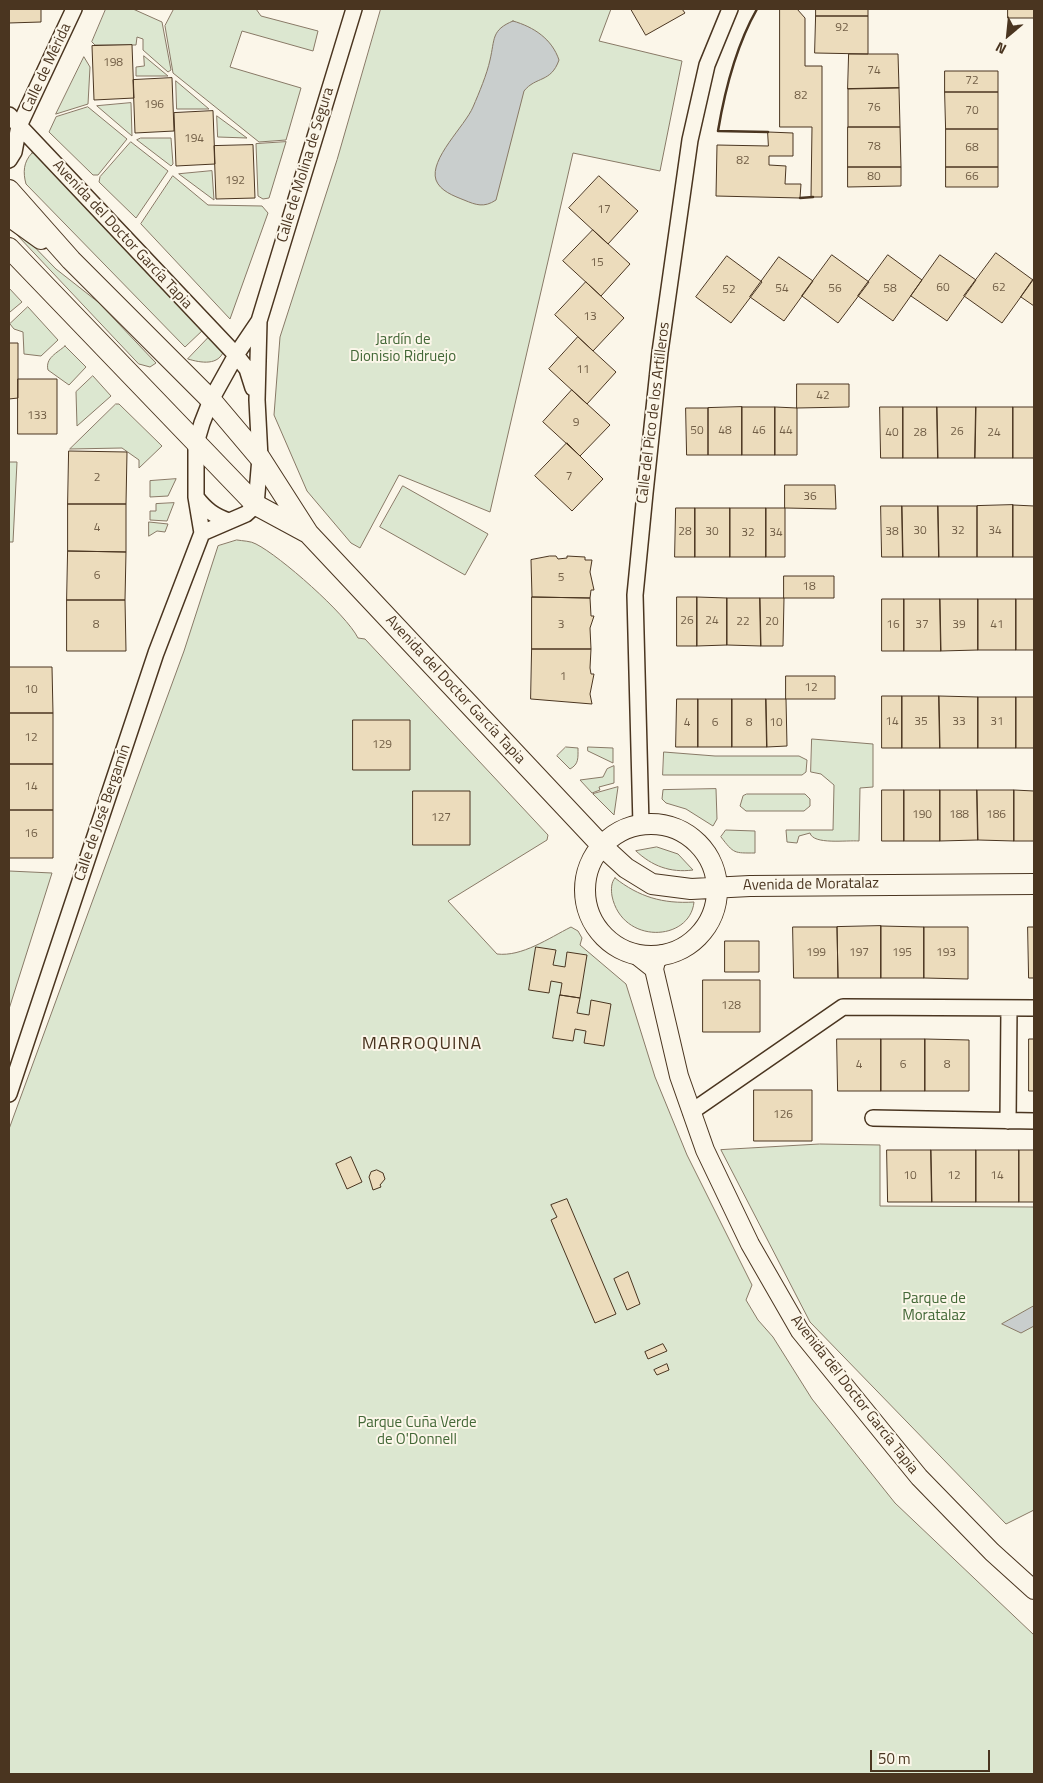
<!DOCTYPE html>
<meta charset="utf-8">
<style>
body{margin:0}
#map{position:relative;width:1043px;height:1783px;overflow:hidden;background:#fbf6e9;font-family:"Titillium Web",sans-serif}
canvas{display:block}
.frame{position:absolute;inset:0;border:10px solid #4a3520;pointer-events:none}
.north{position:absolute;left:983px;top:10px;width:50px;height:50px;-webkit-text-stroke:4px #fbf6e9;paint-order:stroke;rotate:208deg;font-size:14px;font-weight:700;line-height:20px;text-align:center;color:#4a3520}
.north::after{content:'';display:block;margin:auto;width:18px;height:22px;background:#4a3520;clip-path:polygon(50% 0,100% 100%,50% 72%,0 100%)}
.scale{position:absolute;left:870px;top:1750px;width:120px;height:22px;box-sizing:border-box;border:2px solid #4a3520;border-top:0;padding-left:6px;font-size:15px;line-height:18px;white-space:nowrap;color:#4a3520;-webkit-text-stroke:4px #fbf6e9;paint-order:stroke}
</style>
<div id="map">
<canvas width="1043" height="1783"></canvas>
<div class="frame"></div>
<div class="north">N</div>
<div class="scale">50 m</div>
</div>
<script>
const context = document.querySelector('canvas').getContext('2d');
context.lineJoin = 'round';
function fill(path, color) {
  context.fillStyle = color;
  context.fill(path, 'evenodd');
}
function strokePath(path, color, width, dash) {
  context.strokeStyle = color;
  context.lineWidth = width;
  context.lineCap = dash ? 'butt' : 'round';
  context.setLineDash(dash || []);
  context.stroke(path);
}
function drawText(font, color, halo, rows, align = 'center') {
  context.font = font + ' "Titillium Web",sans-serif';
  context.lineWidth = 4;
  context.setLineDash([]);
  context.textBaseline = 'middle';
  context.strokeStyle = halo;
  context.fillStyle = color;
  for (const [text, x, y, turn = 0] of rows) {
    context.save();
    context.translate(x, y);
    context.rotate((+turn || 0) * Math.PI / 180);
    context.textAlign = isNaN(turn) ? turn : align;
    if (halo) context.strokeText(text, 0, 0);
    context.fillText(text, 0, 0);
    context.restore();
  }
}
const green = new Path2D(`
 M106,9h27l29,13 9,48 -3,2 -25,-22v-11l-6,-2 -1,8h-41l-3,-3z
 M174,9h82l5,7 57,15 -5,20 -71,-20 -12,36 71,21 -15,52 -27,2 -86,-69 -8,-47z
 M381,9h230l-12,32 83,20 -22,110 -87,-18 -83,359 -91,-37 -39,73 -9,-5 -44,-52 -33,-76 6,-78 57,-177z
 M144,56l24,20h-32v-9l8,-1z
 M84,57l6,10 -2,37 -32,10z
 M176,81l33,28h-32z
 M131,103l1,33 -35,-30z
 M88,107l39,32 -29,36h-5l-44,-43 7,-15z
 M217,116l30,22 -29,-1z
 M141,138h30l2,26 -2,2 -34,-26z
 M131,142l37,29 -32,47 -37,-36 1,-5z
 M286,142l-17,56 -6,1 -5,-3 -2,-52z
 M32,153h4l168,176 -19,18 -159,-163c-3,-11 -3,-22 6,-31z
 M212,171l2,29 -35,-26z
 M173,176l35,29 54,1 6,7 -38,106 -89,-95z
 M9,226h5l42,43 42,33 58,61 -6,4 -11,-3z
 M9,288l13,14 -12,10 -1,-1z
 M28,307l30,33 -17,16 -17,-2 -1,-22 -9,-3 -4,-5z
 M211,335l13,15c-5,16 -23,13 -36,9z
 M65,346l21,21 -17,18 -21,-15c-3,-12 9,-17 17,-24z
 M93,376l18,20 -34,30 -1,-34z
 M116,404h3l43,42 -23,22v-8l-17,-12 -52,1z
 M9,462h8l-4,80h-4z
 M176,479l-8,17 -18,1v-16z
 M403,486l85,48 -23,41 -85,-48z
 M174,503l-7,18 -17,-1v-9h6v-7z
 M149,522l19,2 -3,8 -8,-1 -8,5z
 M237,540c6,1 14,1 19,4 24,12 90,70 102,94l7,1 183,196 -1,5 -99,61 49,53c25,3 52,-16 74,-27l7,4 4,7 -2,7 46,39 29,93 32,78 65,130 -6,15 12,20 15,17 39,62 83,104 139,132v139h-1025v-645l175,-478 34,-105z
 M812,739l61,5v43l-13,1 -1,53c-12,-1 -46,4 -49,-8l-11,3 -2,7 -10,-1 -1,-12h47l1,-45 -13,-11 -10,-2z
 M566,747l12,1c0,10 1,16 -8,21l-13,-13z
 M588,747l25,1v15l-25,-12z
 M664,752l51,4h84l8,4 -1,12 -4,3h-139z
 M614,766v17l-15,4 1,3 -8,3 -12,-13 23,-3 4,-8z
 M618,787l-4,28 -21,-21z
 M716,789l1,30 -4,7 -27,-17 -20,-6 -4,-4 1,-9z
 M747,794h58l5,5v7l-6,5h-58l-6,-5 3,-10z
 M726,830l29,1v22c-21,0 -21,1 -34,-16z
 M657,847l21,7 15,16c-23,3 -41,-4 -57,-19z
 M9,871l43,2 -43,136z
 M615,878c24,19 48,26 79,24 -4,40 -72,43 -82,-6 -1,-6 -1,-14 3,-18z
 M820,1144l60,1v61l154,1v303l-28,14 -196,-202 -89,-172z`);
const water = new Path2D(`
 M513,21c21,6 39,18 46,39 -8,23 -23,16 -35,31l-28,109c-12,8 -20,5 -32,0 -10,-4 -24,-9 -28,-20 -7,-21 29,-54 37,-73 6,-14 14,-33 17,-47 5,-21 1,-30 23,-39z
 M1034,1306v20l-13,7 -19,-9z`);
const building = new Path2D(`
 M9,9h32v13l-32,1z
 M631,9h51l3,4 -39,22z
 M780,9h17l8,9v48h17v131h-11l1,-70h-32z
 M816,9h52v7h-52z
 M1008,9h26v9h-26z
 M816,16h52v38l-53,-1z
 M132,45l2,53 -40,2 -2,-54z
 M849,54h49l1,34 -51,1z
 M945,71h53v21h-53z
 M172,78l2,53 -39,2 -2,-53z
 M899,88l1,39h-52v-38z
 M945,92h53v37h-52z
 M213,111l2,53 -39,2 -2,-53z
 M848,127h52l1,40h-53z
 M946,129h52v38h-52z
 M768,132l25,1v23h-24v9l17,1 -1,18h16l-1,14 -84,-2 1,-51 51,1z
 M253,145l2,53 -39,1 -2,-53z
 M848,167h53v19l-53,1z
 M946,167h52v20h-52z
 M599,176l39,35 -30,33 -39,-36z
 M593,230l37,34 -29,32 -38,-35z
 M996,253l37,27 -31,43 -38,-27z
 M832,255l37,27 -31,41 -36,-27z
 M888,255l34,25 -29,41 -35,-25z
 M940,255l36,25 -29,41 -36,-25z
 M727,256l35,26 -31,41 -35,-26z
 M779,257l34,24 -29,40 -34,-24z
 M1034,278v28l-13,-9z
 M586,282l38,36 -31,33 -38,-36z
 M578,337l38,35 -29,32 -38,-35z
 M9,343h9v55l-9,1z
 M18,379h39v55h-39z
 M797,384h52v23l-52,1z
 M572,390l38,35 -30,31 -37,-34z
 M742,407v48h-34v-47z
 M742,407h33v48h-33z
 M775,407l22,1v47h-22z
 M880,407h23v51h-22z
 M903,407h34l1,51h-35z
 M937,407h39l-1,51h-37z
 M976,407h37v51h-38z
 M1013,407h21v51h-21z
 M686,408h22v47h-21z
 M567,443l36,36 -31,32 -37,-35z
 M69,451l58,1 -1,52h-58z
 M785,485h50l1,24 -51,-1z
 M68,504h58v48l-58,-1z
 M1013,505v52h-36v-51z
 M1013,505l21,1v51h-21z
 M881,506h21l1,51h-21z
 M902,506h36l1,51h-36z
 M938,506h39v51h-38z
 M676,508h19v49h-20z
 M695,508h35v49h-35z
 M730,508h36v49h-36z
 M766,508h19v49h-19z
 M68,551l58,1 -1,48h-58z
 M550,556h6l2,3 9,-1v-2l18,1v3h7l-2,12 4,18h-3l-1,8 -58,-1 -1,-37z
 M784,576h50v22h-50z
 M532,597l58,1 1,18h3l-4,12 1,21h-59z
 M677,597h20v49h-20z
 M697,597l30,1v47l-30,1z
 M727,598h33l1,48 -34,-1z
 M760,598h24l-1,48h-22z
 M882,599h22v52h-22z
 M904,599h36l1,52h-37z
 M940,599h38v51l-37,1z
 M978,599h38v51h-38z
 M1016,599h18v51h-18z
 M67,600h58l1,51h-59z
 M532,649h59l-1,19 1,6h3l-4,20 2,10 -61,-5z
 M9,667h43l1,46h-44z
 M786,676h49v23h-49z
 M882,696h20v52h-20z
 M902,696h37l1,52h-38z
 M939,696l39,1v51h-38z
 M978,697h38v51h-38z
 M1016,697h18v51h-18z
 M677,699h21v48h-22z
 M698,699h34v48h-34z
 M732,699h34l1,48h-35z
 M766,699h20l1,47 -20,1z
 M9,713h44v51h-44z
 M353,720h57v50h-57z
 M9,764h44v46h-44z
 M882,790h22v51h-22z
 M904,790h36v51h-36z
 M940,790h37l1,50 -38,1z
 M977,790h37v51l-36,-1z
 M1014,790l20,1v50h-20z
 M413,791h57v54h-57z
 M9,810h44v48h-44z
 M881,926l43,1v51h-43z
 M881,926v52h-43l-1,-51z
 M793,927h44l1,51h-44z
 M924,927h44v52l-44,-1z
 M1028,927h6v51h-5z
 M725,941h34v31h-34z
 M536,947l20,3 -3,15 12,2 2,-15 20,3 -7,43 -20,-3 2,-12 -11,-2 -2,12 -20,-3z
 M703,980h57v52h-57z
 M560,995l20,3 -3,15 12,2 2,-15 20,4 -7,42 -20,-3 2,-12 -11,-2 -2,12 -20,-3z
 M837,1039h44v52h-43z
 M881,1039h44v52h-44z
 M925,1039l44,1v51h-44z
 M1029,1039h5v52h-5z
 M754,1090h58v51h-58z
 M887,1150h44l1,52h-44z
 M931,1150h45v52h-44z
 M976,1150h43v52h-43z
 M1019,1150h15v52h-15z
 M351,1157l11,25 -15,7 -11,-25z
 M377,1170l6,3 2,6 -5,6 1,2 -8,3 -4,-13 2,-5z
 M567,1199l49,115 -21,9 -44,-103 6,-3 -6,-12z
 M628,1272l12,32 -13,6 -13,-31z
 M663,1344l4,7 -19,8 -3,-7z
 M667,1364l2,6 -12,5 -3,-5z`);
const minor = new Path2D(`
 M9,115l227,240 11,14 6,19
 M9,160l5,-8 5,-26 55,-117
 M196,497c10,13 18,19 33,24
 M202,533l44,-19 10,-9 4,-47 -3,-58 2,-79 95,-312
 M641,825l-6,-230 10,-102 15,-141 30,-212 17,-75 23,-56
 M9,1094l147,-441 46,-120 -6,-36v-54l6,-20 9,-23 25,-45 23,-34
 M691,1112l152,-105 191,1
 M873,1118l161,3
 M1008,1121l1,-113`);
const tertiary = new Path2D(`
 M635,954l19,15
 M663,954l-7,7 -2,8 25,107 26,74 45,94 50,87 119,146 73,75 42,38`);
const secondary = new Path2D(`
 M9,190l62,70 140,140 49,58 48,75 294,313 24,22 26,16 39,5 59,-3 284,-2
 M9,216l32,23
 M9,248l247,257 50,27
 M585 890a66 66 0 1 1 132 0a66 66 0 1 1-132 0Z`);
const wall = new Path2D(`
 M757,9c-21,37 -32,80 -39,122l50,1
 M800,198l13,-1`);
const numberNames = [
 ["92",842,28],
 ["198",113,63],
 ["74",874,71],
 ["72",972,81],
 ["82",801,96],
 ["196",154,105],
 ["76",874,108],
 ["70",972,111],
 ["194",194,139],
 ["78",874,147],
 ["68",972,148],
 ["82",743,161],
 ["80",874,177],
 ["66",972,177],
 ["192",235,181],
 ["17",604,210],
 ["15",597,263],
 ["60",943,288],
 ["62",999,288],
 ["54",782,289],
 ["56",835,289],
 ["58",890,289],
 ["52",729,290],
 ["13",590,317],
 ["11",583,370],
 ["42",823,396],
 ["133",37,416],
 ["9",576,423],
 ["50",697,431],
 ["48",725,431],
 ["46",759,431],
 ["44",786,431],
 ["26",957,432],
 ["40",892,433],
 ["28",920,433],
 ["24",994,433],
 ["7",569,477],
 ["2",97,478],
 ["36",810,497],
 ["4",97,528],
 ["30",920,531],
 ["32",958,531],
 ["34",995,531],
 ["28",685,532],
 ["30",712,532],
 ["38",892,532],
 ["32",748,533],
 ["34",776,533],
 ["6",97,576],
 ["5",561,578],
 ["18",809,587],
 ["26",687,621],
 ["24",712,621],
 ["22",743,622],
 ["20",772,622],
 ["8",96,625],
 ["3",561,625],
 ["16",893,625],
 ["37",922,625],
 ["39",959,625],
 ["41",997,625],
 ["1",563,677],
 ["12",811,688],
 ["10",31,690],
 ["14",892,722],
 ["35",921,722],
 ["33",959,722],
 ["31",997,722],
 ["4",687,723],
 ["6",715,723],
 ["8",749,723],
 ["10",776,723],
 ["12",31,738],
 ["129",382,745],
 ["14",31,787],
 ["190",922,815],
 ["188",959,815],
 ["186",996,815],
 ["127",441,818],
 ["16",31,834],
 ["199",816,953],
 ["197",859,953],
 ["195",902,953],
 ["193",946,953],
 ["128",731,1006],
 ["4",859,1065],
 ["6",903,1065],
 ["8",947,1065],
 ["126",783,1115],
 ["10",910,1176],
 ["12",954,1176],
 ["14",997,1176]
];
const streetNames = [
 ["Calle de Mérida",47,68,-65],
 ["Calle de Molina de Segura",306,165,-73],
 ["Avenida del Doctor García Tapia",122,235,47],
 ["Calle del Pico de los Artilleros",654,413,-83],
 ["Avenida del Doctor García Tapia",455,690,47],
 ["Calle de José Bergamín",103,813,-71],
 ["Avenida de Moratalaz",811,885,-1],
 ["Avenida del Doctor García Tapia",854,1395,52]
];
const parkNames = [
 ["Jardín de",403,340],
 ["Dionisio Ridruejo",403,357],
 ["Parque de",934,1299],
 ["Moratalaz",934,1316],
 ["Parque Cuña Verde",417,1423],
 ["de O'Donnell",417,1440]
];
const quarterNames = [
 ["MARROQUINA",422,1045]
];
fill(green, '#dce7d0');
strokePath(green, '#887966', 1);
fill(water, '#c9cecd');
strokePath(water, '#887966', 1);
fill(building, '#ecdcbc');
strokePath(building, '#4a3520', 1);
strokePath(minor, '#4a3520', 18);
strokePath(tertiary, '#4a3520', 20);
strokePath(secondary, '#4a3520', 22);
strokePath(minor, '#fbf6e9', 15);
strokePath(tertiary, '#fbf6e9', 18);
strokePath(secondary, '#fbf6e9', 20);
strokePath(wall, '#4a3520', 2.5);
drawText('12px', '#725f47', null, numberNames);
drawText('15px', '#4a3520', '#fbf6e9', streetNames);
drawText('15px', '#436837', '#fbf6e9', parkNames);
context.letterSpacing = '1px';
drawText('18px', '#4a3520', '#fbf6e9', quarterNames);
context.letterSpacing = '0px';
</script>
